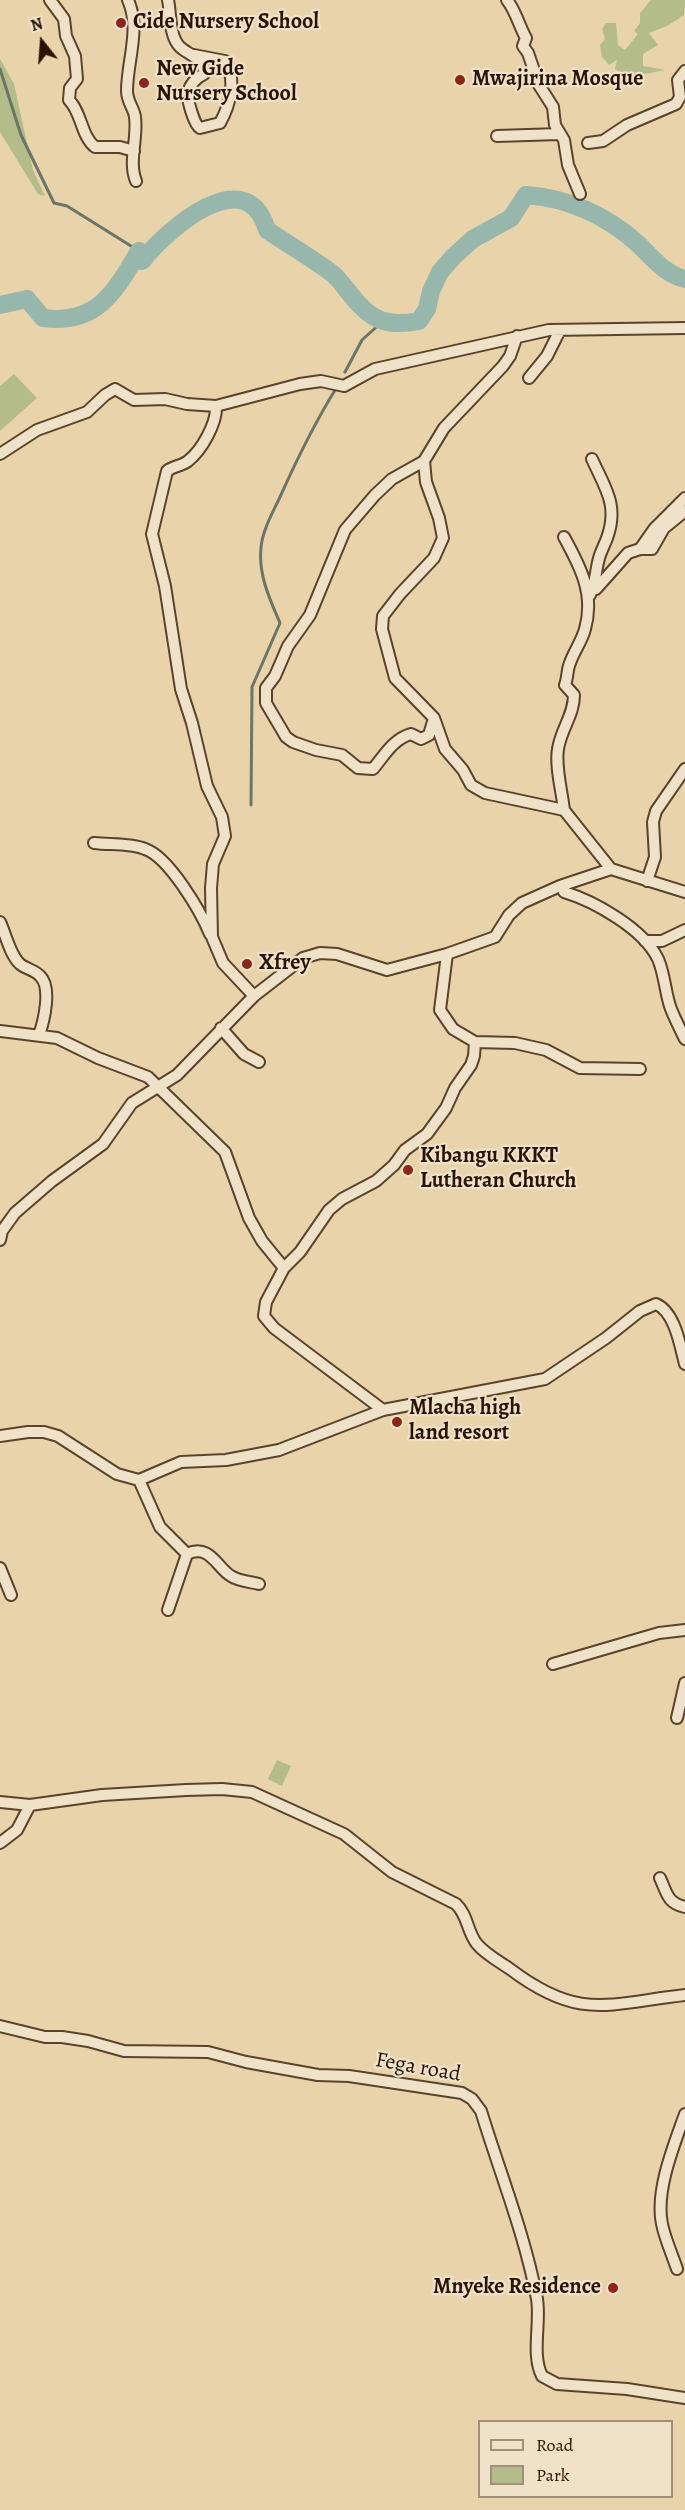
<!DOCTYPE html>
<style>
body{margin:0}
#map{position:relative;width:685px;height:2510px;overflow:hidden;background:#e8d3aa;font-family:Alegreya,serif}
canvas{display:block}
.legend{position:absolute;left:478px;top:2420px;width:195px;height:78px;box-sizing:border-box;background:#f0e2c8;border:2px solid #a18f79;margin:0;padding:8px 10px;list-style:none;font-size:18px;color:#2b1302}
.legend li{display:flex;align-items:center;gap:12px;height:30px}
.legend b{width:30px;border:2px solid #a18f79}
.north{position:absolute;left:12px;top:12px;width:60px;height:60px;-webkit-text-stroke:4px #f0e2c8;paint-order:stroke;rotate:343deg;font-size:16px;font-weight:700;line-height:24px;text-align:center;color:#2b1302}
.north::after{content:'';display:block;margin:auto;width:21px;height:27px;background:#2b1302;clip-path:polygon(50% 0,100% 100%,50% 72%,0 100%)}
</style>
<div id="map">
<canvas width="685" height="2510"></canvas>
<ul class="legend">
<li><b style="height:8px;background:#f0e2c8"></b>Road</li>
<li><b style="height:16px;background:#b4bc8a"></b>Park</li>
</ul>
<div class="north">N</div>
</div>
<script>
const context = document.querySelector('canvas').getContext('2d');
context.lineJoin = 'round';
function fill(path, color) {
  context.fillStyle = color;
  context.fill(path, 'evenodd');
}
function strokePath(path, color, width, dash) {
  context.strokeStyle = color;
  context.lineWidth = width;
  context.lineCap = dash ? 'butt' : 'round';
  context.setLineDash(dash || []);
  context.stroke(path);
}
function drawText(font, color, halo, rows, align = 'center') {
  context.font = font + ' Alegreya,serif';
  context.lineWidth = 4.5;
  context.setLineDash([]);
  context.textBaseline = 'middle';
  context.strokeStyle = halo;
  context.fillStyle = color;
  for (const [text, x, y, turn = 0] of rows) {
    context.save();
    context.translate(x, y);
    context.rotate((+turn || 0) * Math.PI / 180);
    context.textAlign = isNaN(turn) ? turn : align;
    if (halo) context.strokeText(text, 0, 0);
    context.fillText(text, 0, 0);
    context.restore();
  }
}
const green = new Path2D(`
 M651,0h34l-1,15 -17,11 -18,7 9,12 -15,9v12l22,4c-17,3 -35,10 -50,-1l2,-9 -8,5 -7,-8 -2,-12 5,-6 -3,-10 4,-6h10l2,22 7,5 13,-16 -4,-3 6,-8v-10z
 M0,59l14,25 19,86 12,26 -7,-2 -38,-62z
 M14,374l23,24 -37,33v-45z
 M277,1760l14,6 -9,20 -14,-7z`);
const stream = new Path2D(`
 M0,69l21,66 33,68 13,3 72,45
 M345,372l17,-32 21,-19
 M251,805l1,-118 28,-64c-10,-23 -22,-49 -19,-75 1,-17 12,-36 19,-51 17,-38 35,-75 57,-110`);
const river = new Path2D(`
 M0,305l27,-6 16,19c54,7 72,-26 96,-67l3,10c25,-31 104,-102 125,-31 22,15 45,28 66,44 7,6 12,14 18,21 20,26 36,32 68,26l8,-12 4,-18 9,-19 14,-16 19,-17 38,-21 15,-23c41,3 80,20 111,48 14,13 28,32 48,36`);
const street = new Path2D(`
 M50,0l14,19 2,17 9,20 2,23 -7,9 -1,12c13,13 12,36 26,47h25l14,4
 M128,0c13,29 -1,61 -1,91 0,11 7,17 8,26 3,21 -7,45 1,64
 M168,0c3,14 1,36 12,47 9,8 25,12 24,27 -8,4 -14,10 -16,19 -1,6 6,32 12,35l20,-5c10,-18 17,-44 5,-62l-31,-6
 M507,0c9,11 12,26 19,38l-3,8 5,7 11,32 14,22 2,18 9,15 4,25 12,29
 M497,136l62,-2
 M588,143l15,-2 24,-16 49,-21 4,-7 -2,-17 7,-9
 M529,378l18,-22 13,-26
 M216,406c1,17 -14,44 -28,55 -6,5 -15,5 -21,10l-15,63 13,52 16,103 11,34 15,63 15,31 3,19 -12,28 -2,24 1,49 11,26 31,33
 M0,454l37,-24 50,-18 18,-17 10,-6 19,11 31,-1 22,5 29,2 84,-22 21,-3 23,5 31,-17 174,-39 136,-2
 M424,461l2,21 13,36 4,20 -9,20 -34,36 -17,22 -1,13 13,49 39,40 11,31 18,21 8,15 14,8 79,17 47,59
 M640,549h12l12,-21 21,-17
 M596,589l32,-36 12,-4 14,-20 31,-31
 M590,595c7,-16 5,-25 10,-40 2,-6 5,-11 7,-17 12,-33 -2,-50 -15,-79
 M434,718l-5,17 -8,4 -10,-5c-18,5 -27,22 -38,35l-15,-1 -16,-13 -26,-5 -23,-8 -7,-5 -20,-34v-15l9,-12 13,-30 22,-31 35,-85 30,-35 17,-16 32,-18 20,-33 59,-62 7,-10 7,-20
 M564,810c-2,-18 -9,-44 -6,-61 3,-20 16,-34 16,-54l-9,-10c3,-8 2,-16 5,-22 4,-12 12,-22 15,-34 10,-35 -5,-63 -21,-92
 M94,843c16,2 36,0 51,6 24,8 56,63 65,85
 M647,881l8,-24 -2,-35 3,-11 29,-42
 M564,892c30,9 80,37 94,67 7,16 7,34 13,50 4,10 9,20 14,30
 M0,922c6,13 10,33 20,42 6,5 15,6 20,12 12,11 4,45 -1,59
 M645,941h17l23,-11
 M221,1028l23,26 15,8
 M0,1031l57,7 41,20 50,19 77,75 24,66 13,23 22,27
 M475,1042l40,1 31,7 34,18 60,1
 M0,1240l2,-9 13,-18 37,-32 51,-37 29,-41 45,-28 77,-79 49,-38 17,-5 17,1 50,16 60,-16 48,-17 14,-22 13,-12 38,-17 51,-17 74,23
 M383,1410l-109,-82 -10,-12 2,-14 18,-34 16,-16 29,-42 13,-11 34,-18 18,-16 11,-15 22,-16 19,-26 9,-20 16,-23 3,-9 1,-14 -22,-13 -13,-19 7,-56
 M0,1436l28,-4h16l14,4 59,38 22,6 42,-18 45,-2 53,-10 104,-40 162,-31 61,-41 34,-27 16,-7c19,8 24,41 29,60
 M139,1480l21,47 27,27 -19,56
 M187,1554c23,-11 30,14 44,22 7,5 20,6 28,8
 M0,1568l11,27
 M553,1664l106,-31 26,-3
 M677,1718l8,-35
 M0,1802l30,3 72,-10 84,-5 36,-1 30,3 92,42 48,38 64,32c12,11 11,28 21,40 8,10 23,18 33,25 69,52 97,35 175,26
 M0,1843l17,-13 13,-25
 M660,1878c7,15 7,25 25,29
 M0,2026l45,11h17l26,4 36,10 84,1 38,10 72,13 31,1 113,17 10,6 9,12c19,62 44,124 56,188 4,25 -6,55 5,77l15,8 70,5 58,9
 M677,2269c-5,-15 -12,-30 -15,-45 -7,-33 12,-79 23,-110`);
const markers = [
 [121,23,6,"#8f2418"],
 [460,80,6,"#8f2418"],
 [144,83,6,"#8f2418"],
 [247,964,6,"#8f2418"],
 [408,1170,6,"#8f2418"],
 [397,1422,6,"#8f2418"],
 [613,2288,6,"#8f2418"]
];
const poiNames = [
 ["Cide Nursery School",133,23],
 ["New Gide",156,70],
 ["Nursery School",156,95],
 ["Mwajirina Mosque",472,80],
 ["Xfrey",259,964],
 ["Kibangu KKKT",420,1157],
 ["Lutheran Church",420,1182],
 ["Mlacha high",409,1409],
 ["land resort",409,1434],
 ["Mnyeke Residence",601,2288,"right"]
];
const streetNames = [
 ["Fega road",418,2068,10]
];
fill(green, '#b4bc8a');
strokePath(stream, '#6c7569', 3);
strokePath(river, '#97b7ad', 18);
strokePath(street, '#5a432c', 14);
strokePath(street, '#f0e2c8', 10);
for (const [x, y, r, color] of markers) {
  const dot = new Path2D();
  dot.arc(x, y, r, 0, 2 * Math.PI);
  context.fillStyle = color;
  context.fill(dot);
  strokePath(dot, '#f0e2c8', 2);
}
drawText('bold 22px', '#2b1302', '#f0e2c8', poiNames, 'left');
drawText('22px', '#2b1302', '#f0e2c8', streetNames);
</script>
